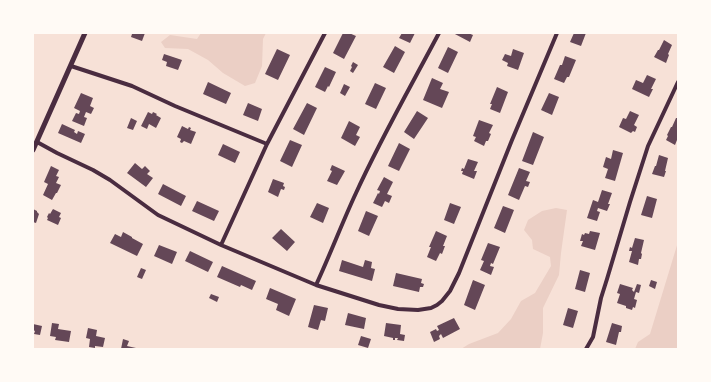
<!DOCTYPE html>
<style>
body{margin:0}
#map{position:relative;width:711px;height:382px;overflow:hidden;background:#f7e1d7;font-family:"Fira Sans Condensed",sans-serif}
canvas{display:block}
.frame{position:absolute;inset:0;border:34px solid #fffaf5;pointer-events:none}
</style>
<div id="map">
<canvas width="711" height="382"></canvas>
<div class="frame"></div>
</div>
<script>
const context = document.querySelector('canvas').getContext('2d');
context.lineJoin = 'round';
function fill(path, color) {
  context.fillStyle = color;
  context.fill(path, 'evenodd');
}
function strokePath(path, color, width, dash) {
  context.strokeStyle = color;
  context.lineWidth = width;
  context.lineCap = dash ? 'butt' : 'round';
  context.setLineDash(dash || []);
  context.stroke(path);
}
const green = new Path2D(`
 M201,33h65l-3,6 -1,27 -7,17 -10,3 -22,-13 -15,-13 -20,-11 -23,-1 -4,-6 9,-7 27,4z
 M556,208l11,2 -6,43 -2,22 -16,33v25l-3,16h-79l8,-5 29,-11 13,-14 10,-18 14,-8 16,-27 -1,-9 -17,-8 -1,-9 -8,-10 4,-10 14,-9z
 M678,242v107h-43l3,-7 12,-8z`);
const building = new Path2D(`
 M128,33h17l-3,8 -11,-4 1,-3z
 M343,33h6l7,3 -12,23 -11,-6z
 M402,33h13l-5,10 -11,-5z
 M453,33h15l5,2 -3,7z
 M574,33h12l-5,13 -11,-4z
 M664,40l8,5 -4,9 1,1 -3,8 -12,-6 4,-7h1z
 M395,46l10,6 -11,21 -11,-6z
 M448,47l10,5 -10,21 -10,-5z
 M277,49l13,6 -12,25 -13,-6z
 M513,49l11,4 -6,17 -11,-4 1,-3 -6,-3 3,-6 6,2z
 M164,54l18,6 -4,10 -12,-4 1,-4 -5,-2z
 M565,56l11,4 -7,17h-2l-3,6 -10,-4 6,-14h2z
 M353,62l5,3 -5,8 -3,-2 2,-4 -1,-1z
 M325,67l11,5 -7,15 -1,-1 -3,6 -10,-5z
 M647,75l9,4 -5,10h2l-4,8 -17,-8 4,-9 7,3z
 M432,78l11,5 -3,6 9,3 -7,16 -19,-8z
 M208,82l23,11 -5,11 -23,-10z
 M375,83l11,5 -10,21 -11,-5z
 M344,84l6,3 -5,9 -5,-3z
 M497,87l11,5 -8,21 -10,-4 2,-5h-2z
 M81,93l12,5 -3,8 4,2 -3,6 -5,-2 -2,5 3,1 -3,8 -12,-5 4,-8 3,1 1,-3 -6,-3z
 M549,93l10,4 -7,18 -11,-5z
 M248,103l14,6 -4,12 -15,-6z
 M307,103l10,5 -13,27 -11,-6z
 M417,111l11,7 -14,21 -10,-7z
 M630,111l9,4 -5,10 3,2 -2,5 -2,-1 -2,2 -12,-6 4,-9 3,1z
 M148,112l4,2 1,-2 4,2 -1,1 5,3 -5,10 -7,-4 -2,5 -6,-3z
 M131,118l6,3 -4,9 -6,-2z
 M676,118h2v23l-1,-1 -2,5 -9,-5 2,-4 -1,-1 4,-8h1z
 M479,120l14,5 -4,8 2,1 -3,7h-2l-2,5 -10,-5 2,-4 -3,-1z
 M349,121l11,6 -4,8 4,2 -5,9 -14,-8z
 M62,124l13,6 -1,2 3,2 1,-3 7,3 -4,9 -23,-10z
 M182,126l6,3 1,-2 2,1 -1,2 6,2 -5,12 -7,-3 -2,2 -2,-1 1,-3 -4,-2z
 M533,132l11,5 -11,28 -11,-4z
 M290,140l12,5 -10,22 -12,-6z
 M399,143l11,6 -11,22 -11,-5z
 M223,144l17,8 -5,11 -17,-8z
 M613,150l10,3 -8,28 -10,-3 3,-9 -5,-2 3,-10 5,2z
 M659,155l9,3 -3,13h1l-2,6 -12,-3 3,-8h1z
 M468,159l10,3 -4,9h3l-3,8 -12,-5 1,-3h-2l1,-3 2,1z
 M135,163l7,6 3,-3 5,5 -3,3 6,4 -7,9 -19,-14z
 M332,165l13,6 -8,14 -10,-4 5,-10 -2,-1z
 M51,166l8,4 -3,6 3,1 -3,6 5,2 -4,8h-1l-4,7 -9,-5 5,-11 -4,-2z
 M519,168l11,4 -4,9 4,1 -2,5 -3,-1 -6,14 -11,-5z
 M384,177l9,5 -6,12 5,2 -3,7 -4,-2 -3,6 -9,-4 5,-10 1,1 1,-3 -3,-1z
 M273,179l11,4 -1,3 2,1 -1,3 -3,-1 -3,8 -10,-5z
 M163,184l23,12 -5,10 -23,-12z
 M602,190l10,3 -4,11h2l-3,7 -9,-3 -1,3 3,1 -3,9 -10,-3 6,-18 5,2z
 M647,196l10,3 -5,19 -11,-3z
 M197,201l22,10 -5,10 -22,-10z
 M317,203l12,5 -6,15 -13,-6z
 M450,203l11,4 -7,17 -10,-4z
 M503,206l11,4 -9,23 -11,-5z
 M33,209l4,2v1l2,2 -3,9 -3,-1z
 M53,209l8,4 -2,4 2,1 -3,7 -11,-5 1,-2 -1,-1 2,-4 1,1z
 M366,211l12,5 -9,20 -11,-5z
 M281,229l14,13 -8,9 -15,-13z
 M436,231l11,5 -4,10h2l-3,8 -2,-1 -4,8 -9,-4 4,-10h-2z
 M590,231l10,2 -5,17 -14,-4 2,-5h-3l2,-7 2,1 1,-2 4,1z
 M123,232l9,5v1l11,6 -6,12 -27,-13 5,-9 6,3z
 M635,238l9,2 -3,13 1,1 -1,5h-2l-1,6 -9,-3 3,-11h-3l1,-4 2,1z
 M488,243l12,4 -7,17 -2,-1 -1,3 4,1 -3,8 -11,-5 4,-9 -3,-1z
 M159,245l18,7 -5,12 -18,-8z
 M190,251l23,11 -5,10 -23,-11z
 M342,260l21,7 2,-7 7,2 -1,6 4,1 -3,12 -33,-10z
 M222,266l34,15 -4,9 -11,-5 -1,2 -23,-10z
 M141,268l5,2 -4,9 -5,-2z
 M580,270l10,3 -5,19 -10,-3z
 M396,273l26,6 -1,4 3,1 -1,3h-3l-1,5 -26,-6z
 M473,280l12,5 -10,25 -11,-5z
 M651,280l6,2 -2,7 -6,-3z
 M620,284l13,4 -1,2 2,2 3,-8 4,1 -2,8 -3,-1 -2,7 3,1 -2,8 -2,-1 -1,3 -6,-2v-2l-9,-3 3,-9 -3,-1z
 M270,288l26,11 -7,17 -13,-6 2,-6 -12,-5z
 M211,294l8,3 -2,5 -8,-4z
 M314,305l14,3 -3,13 -4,-1 -3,10 -10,-3z
 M568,308l10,3 -5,17 -10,-3z
 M348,313l18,5 -2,11 -19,-4z
 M454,318l6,11 -17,9 -2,-4 -2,2 1,3 -6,3 -4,-10 6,-3 1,2 2,-1 -2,-4z
 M52,323l7,1 -1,5 13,2 -2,11 -14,-2 1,-3 -6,-1z
 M386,323l15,2 -1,9 5,1 -1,6 -7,-1 1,-2h-3v2h-2v-2l-9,-2z
 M612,323l10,3 -1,6h-2l-3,13 -10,-3z
 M33,324l9,2 -2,9 -6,-1 1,-3 -2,-1z
 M88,328l9,2 -1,6 9,2 -2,9 -8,-1v2l-6,-1 1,-8 -4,-1z
 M361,336l10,3 -3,9 -10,-3z
 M123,339l6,2 -2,5 9,2v1h-15z`);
const minor = new Path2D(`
 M71,66l61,20 43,20 92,38
 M37,142l20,11 36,17 17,10 48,35 63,30 95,40 63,20 19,4 20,1 13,-2 6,-3 5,-4 8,-10 9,-18 53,-133 45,-107
 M221,245l46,-101 58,-111
 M316,285c14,-30 26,-62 40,-92 25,-55 55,-107 83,-160
 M586,349l7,-12 8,-39 6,-19 23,-77 18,-56 30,-64`);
const tertiary = new Path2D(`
 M33,150l52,-117`);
fill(green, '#ebcfc5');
fill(building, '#644757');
strokePath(minor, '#4a2c40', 4);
strokePath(tertiary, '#4a2c40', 5);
</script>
